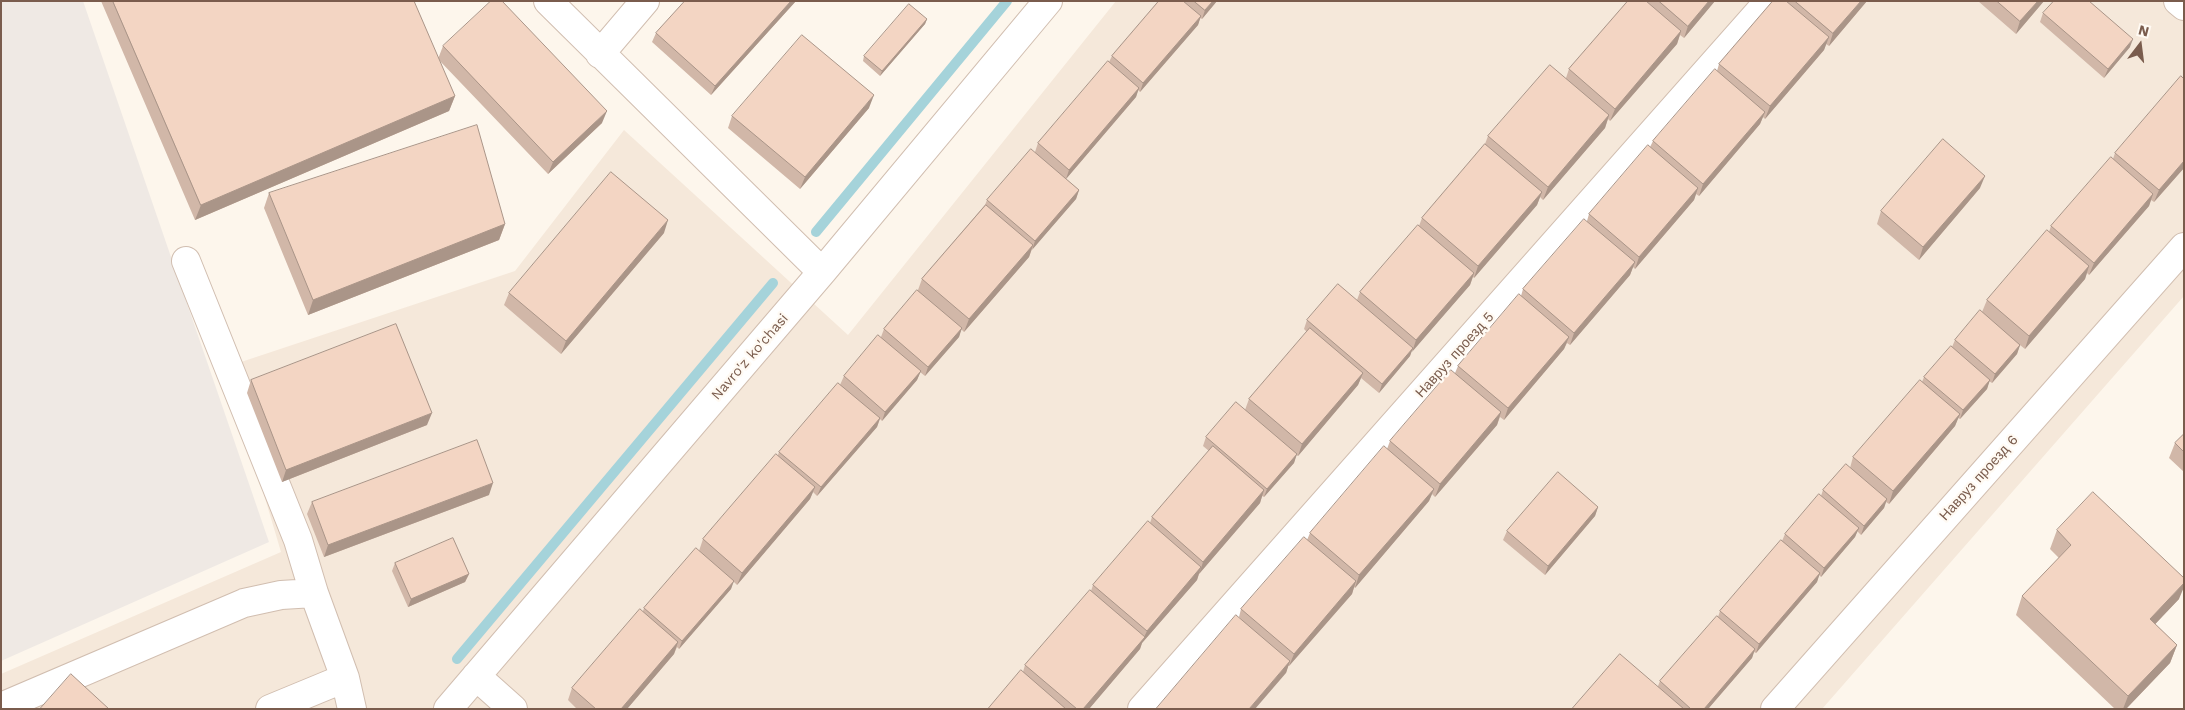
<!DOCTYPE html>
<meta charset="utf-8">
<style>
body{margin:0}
#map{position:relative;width:2185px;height:710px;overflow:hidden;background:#fdf6ec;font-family:"Work Sans",sans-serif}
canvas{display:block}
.frame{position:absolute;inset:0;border:2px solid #7a5c4d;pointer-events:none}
.north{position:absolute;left:2115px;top:20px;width:50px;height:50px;-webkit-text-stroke:4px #fffaf3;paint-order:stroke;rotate:15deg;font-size:14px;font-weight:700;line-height:20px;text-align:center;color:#7a5c4d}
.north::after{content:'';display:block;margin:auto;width:18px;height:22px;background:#7a5c4d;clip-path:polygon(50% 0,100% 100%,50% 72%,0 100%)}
</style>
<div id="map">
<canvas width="2185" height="710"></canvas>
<div class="frame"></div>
<div class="north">N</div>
</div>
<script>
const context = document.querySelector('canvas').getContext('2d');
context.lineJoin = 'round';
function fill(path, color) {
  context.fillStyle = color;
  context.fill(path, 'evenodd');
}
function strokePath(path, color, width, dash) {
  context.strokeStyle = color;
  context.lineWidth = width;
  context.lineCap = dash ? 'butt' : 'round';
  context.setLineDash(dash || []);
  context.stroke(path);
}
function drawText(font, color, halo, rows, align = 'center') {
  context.font = font + ' "Work Sans",sans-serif';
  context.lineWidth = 4.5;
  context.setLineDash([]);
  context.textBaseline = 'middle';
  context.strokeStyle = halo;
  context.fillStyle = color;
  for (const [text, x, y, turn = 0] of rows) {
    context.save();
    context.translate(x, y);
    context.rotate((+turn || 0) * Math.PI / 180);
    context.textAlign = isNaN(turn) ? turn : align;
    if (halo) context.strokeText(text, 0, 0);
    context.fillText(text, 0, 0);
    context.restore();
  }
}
const residential = new Path2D(`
 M1116,1h1068v295l-362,413h-1821v-35l280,-122 -55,-185 289,-96 109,-141 224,205z`);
const industrial = new Path2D(`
 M1,1h82l186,541 -268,119z`);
const stream = new Path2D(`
 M816,232l191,-231
 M457,659l316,-376`);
const minor = new Path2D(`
 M548,1l274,271
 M2178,1l6,5
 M600,54l45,-53
 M186,261l112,279 16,53
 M476,676l37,33
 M1,707l243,-104 37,-8 33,-2 31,85 7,31
 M270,709l75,-31
 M448,709l374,-437 226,-271
 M1142,709l627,-708
 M1775,709l409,-462`);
const wall = new Path2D(`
 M101,1h313l24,58 5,-13 159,77 -54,51 -110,-115 17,37 -6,15 -254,109z
 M685,1h111l-85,94 -59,-53 4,-9z
 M1159,1h58l-15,18 -2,-1 -2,7 -58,67 -2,-2 -2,7 -70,82 13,11 -3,9 -44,50 -3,8 -65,75 -3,-3 -2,8 -34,39 -5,-4 -3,8 -35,41 -2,-2 -3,8 -60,69 -4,-4 -3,7 -73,86 -4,-4 -2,8 -52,60 -2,-2 -3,7 -47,55h-50l-9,-9 4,-12 71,-77 1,-3 55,-57 4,-12 75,-84 1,-3 61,-67 4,-9 37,-39 3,-8 34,-39 4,-11 63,-74 2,-5 48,-48 3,-9 71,-81 3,-6z
 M1628,1h87l-31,37 -4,-3 -3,9 -67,77 -2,-2 -3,9 -62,72 -3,-3 -3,8 -63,73 -1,-1 -3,8 -59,67 -1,4 -31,37 -18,-15 -3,7 -60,71 -2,-1 -2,8 -30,34 -2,-1 -2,7 -61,71 -2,6 -55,63 -2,6 -51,60h-101l35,-37 2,-7 66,-74 2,-6 57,-62 2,-6 57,-66 -6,-5 3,-9 39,-27 4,-11 58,-67 -3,-3 3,-9 50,-20 3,-8 59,-66 3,-8 63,-74 3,-8 78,-58 3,-9z
 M1773,1h94l-38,45 -3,-2 -2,6 -59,69 -2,-2 -3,7 -61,72 -3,-2 -2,6 -59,69 -2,-2 -3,8 -60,70 -3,-2 -3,6 -60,71 -4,-3 -3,8 -62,72 -3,-3 -3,7 -74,87 -1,-1 -2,7 -63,72h-1l-2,7 -47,-56 2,-8 66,-69 3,-7 77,-84 3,-8 65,-68 3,-7 63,-70 2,-7 64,-68 2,-7 61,-67 3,-6 64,-70 2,-7z
 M1978,1h66l-28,33z
 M2043,13l87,34 -26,31 -64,-56z
 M927,19l-2,5 -45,52 -17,-15 1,-5z
 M2184,79v89l-30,34 -3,-2 -2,6 -60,69 -2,-2 -2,6 -60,70 -5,-4 -3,9 -25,29 -3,-2 -2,8 -27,30 -2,-1 -3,8 -66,78 -3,-2 -2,6 -23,27 -4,-4 -2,6 -34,40 -2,-2 -2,7 -61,71 -2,-1 -2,6 -44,51h-136l86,-23 2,-5 58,-64 2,-6 62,-70 3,-7 36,-38 2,-6 27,-22 3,-11 69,-75 2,-5 28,-30 3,-7 27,-28 5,-12 62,-68 2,-6 62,-67 2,-6z
 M869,108l-69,81 -72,-61 4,-12z
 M1980,188l-61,72 -42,-36 4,-13z
 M269,193l236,31 -6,16 -191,75 -44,-107z
 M664,233l-103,121 -57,-49 5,-12z
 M251,380l176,45 -145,57 -35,-89z
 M2184,434v38l-15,-14 6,-15z
 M489,495l-165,62 -17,-43 5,-12z
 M1598,507l-3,9 -50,59 -42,-35 4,-9z
 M2057,530l122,69 -24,25 22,21 -7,18 -44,46h-11l-99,-94 6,-19 37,-38 -9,-9z
 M395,563l74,11 -4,8 -57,25 -16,-36z`);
const shadedWall = new Path2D(`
 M791,1h5l-85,94 4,-9z
 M1213,1h4l-15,18 3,-9z
 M1709,1h6l-31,37 4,-12z
 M1861,1h6l-38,45 4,-13z
 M2038,1h6l-28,33 4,-13z
 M1201,16l-3,9 -58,67 3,-9z
 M927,19l-2,5 -45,52 2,-5z
 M1681,31l-4,13 -67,77 5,-12z
 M1829,37l-5,13 -59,69 5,-13z
 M2133,39l-3,8 -26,31 4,-9z
 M1139,88l-3,9 -70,82 3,-9z
 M874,95l-5,13 -69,81 5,-12z
 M455,96l-6,15 -254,109 6,-15z
 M607,111l-5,12 -54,51 5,-12z
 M1765,112l-5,12 -61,72 4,-12z
 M1609,115l-4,13 -62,72 5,-13z
 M2184,161v7l-30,34 5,-12z
 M1985,176l-5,12 -61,72 4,-13z
 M1698,188l-4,12 -59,69 4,-12z
 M1079,190l-3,9 -44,51 3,-9z
 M1542,192l-5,13 -63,73 4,-12z
 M2153,194l-4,12 -60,69 5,-12z
 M668,220l-4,13 -103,121 5,-13z
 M505,224l-6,16 -191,75 5,-15z
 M1033,245l-4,12 -65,75 5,-13z
 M1635,262l-5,13 -60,70 4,-12z
 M2089,266l-4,13 -60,70 4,-13z
 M1474,273l-4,12 -58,67 4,-12z
 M962,328l-3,9 -34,39 3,-9z
 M1569,337l-5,12 -60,71 4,-12z
 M2020,345l-3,9 -25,29 3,-9z
 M1413,348l-3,8 -31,37 3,-9z
 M921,371l-4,9 -35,41 3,-9z
 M1363,373l-5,12 -60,71 4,-12z
 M1990,380l-3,9 -27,30 3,-9z
 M1501,412l-4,13 -62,72 5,-13z
 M432,413l-5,12 -145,57 4,-12z
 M1960,414l-5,12 -66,78 4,-13z
 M880,418l-3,9 -60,69 4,-9z
 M1297,454l-3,9 -30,34 3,-8z
 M493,483l-4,12 -165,62 4,-12z
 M815,487l-5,12 -73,86 5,-12z
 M1434,489l-5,12 -74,87 4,-13z
 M1264,490l-4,13 -61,71 4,-12z
 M1887,499l-3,9 -23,27 3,-9z
 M1598,507l-3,9 -50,59 3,-9z
 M1859,528l-4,9 -34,40 3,-9z
 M1201,567l-4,13 -55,63 -2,6 -51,60h-6l61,-72 3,-6z
 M1820,573l-3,9 -61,71 3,-9z
 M469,574l-4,8 -57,25 3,-8z
 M734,581l-3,8 -52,60 3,-8z
 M1356,581l-4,13 -63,72 5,-12z
 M2184,583v4l-5,12 -36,38 7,-18z
 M678,642l-4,12 -47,55h-6z
 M2177,645l-7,18 -44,46h-3l5,-13z
 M1755,649l-3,9 -44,51h-4z
 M1290,661l-4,12 -31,36h-6z`);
const building = new Path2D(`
 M113,1h301l41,95 -254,109z
 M491,1h11l105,110 -54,51 -110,-116z
 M685,1h106l-76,85 -59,-53z
 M1159,1h24l18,15 -58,67 -31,-27z
 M1194,1h19l-8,9z
 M1628,1h18l35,30 -66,78 -46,-40z
 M1659,1h50l-21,25z
 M1773,1h13l43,36 -59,69 -51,-42z
 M1795,1h66l-28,32z
 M1997,1h41l-18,20z
 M2054,1h35l44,38 -25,30 -65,-56z
 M909,4l18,15 -45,52 -18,-15z
 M802,35l72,60 -69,82 -73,-61z
 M1108,61l31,27 -70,82 -31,-27z
 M1550,65l59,50 -61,72 -60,-51z
 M1715,69l50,43 -62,72 -50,-43z
 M2181,76l3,3v82l-25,29 -44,-37z
 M477,125l28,99 -192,76 -44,-107z
 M1943,139l42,37 -62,71 -42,-36z
 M1485,144l57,48 -64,74 -56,-48z
 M1648,145l50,43 -59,69 -50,-43z
 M1031,149l48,41 -44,51 -48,-41z
 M2111,157l42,37 -59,69 -43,-37z
 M611,172l57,48 -102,121 -57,-48z
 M986,205l47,40 -64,74 -47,-40z
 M1584,219l51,43 -61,71 -51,-44z
 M1418,225l56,48 -58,67 -56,-48z
 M2047,230l42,36 -60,70 -42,-36z
 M1338,284l75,64 -31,36 -75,-64z
 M917,290l45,38 -34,39 -44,-38z
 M1519,294l50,43 -61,71 -50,-42z
 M1980,310l40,35 -25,29 -40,-34z
 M396,324l36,89 -146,57 -35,-90z
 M1310,328l53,45 -61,71 -53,-45z
 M878,335l43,36 -36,41 -41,-36z
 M1951,346l39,34 -27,30 -39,-33z
 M1451,370l50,42 -61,72 -50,-43z
 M1920,380l40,34 -67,77 -40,-34z
 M838,383l42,35 -59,69 -42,-35z
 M1236,402l61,52 -30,35 -61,-52z
 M2184,434v18l-9,-9z
 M477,440l16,43 -165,62 -16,-43z
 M1213,446l51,44 -61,72 -51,-45z
 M1384,446l50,43 -75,86 -49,-42z
 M776,454l39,33 -73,86 -39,-34z
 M1846,464l41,35 -23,27 -41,-36z
 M1558,472l40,35 -50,59 -41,-35z
 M2093,492l91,86v5l-34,36 27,26 -49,51 -106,-100 49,-51 -14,-15z
 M1819,494l40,34 -35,40 -39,-34z
 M1148,521l53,46 -54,64 -54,-46z
 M1304,537l52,44 -62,73 -53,-45z
 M453,538l16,36 -58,25 -16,-36z
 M1781,540l39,33 -61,71 -39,-33z
 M696,548l38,33 -52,60 -38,-33z
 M1090,590l55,47 -62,72h-6l-52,-44z
 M640,609l38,33 -57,67h-25l-24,-21z
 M1236,615l54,46 -41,48h-93z
 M1717,616l38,33 -51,60h-13l-31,-28z
 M1620,654l64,55h-112z
 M1021,670l45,39h-78z
 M71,674l38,35h-69z`);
const streetNames = [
 ["Навруз проезд 5",1455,355,-48],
 ["Navro'z ko'chasi",750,357,-49],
 ["Навруз проезд 6",1979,478,-48]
];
fill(residential, '#f5e8da');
fill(industrial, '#efe9e4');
strokePath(stream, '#a5d3da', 10);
strokePath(minor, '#d1beb0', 30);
strokePath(minor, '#fff', 28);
fill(wall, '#d1b7a8');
fill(shadedWall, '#aa9588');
fill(building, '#f3d5c3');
strokePath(building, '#aa9588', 1);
drawText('14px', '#7a5c4d', '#fffaf3', streetNames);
</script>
